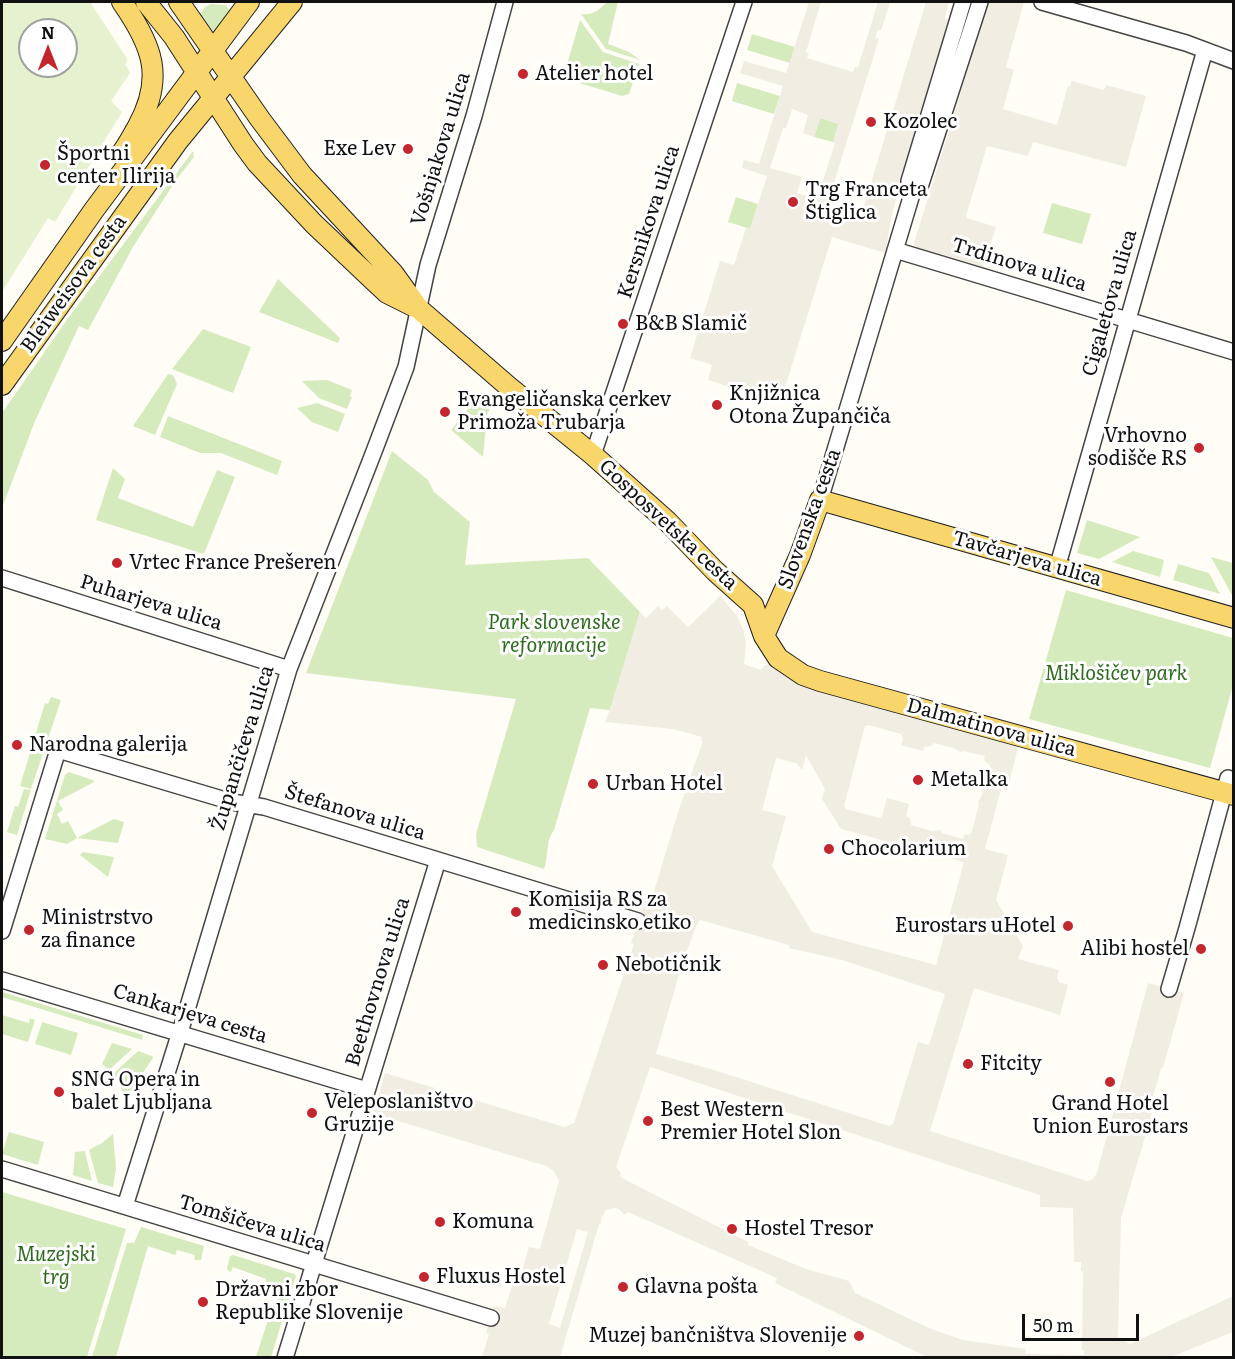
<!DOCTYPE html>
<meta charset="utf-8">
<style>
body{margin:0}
#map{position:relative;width:1235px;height:1359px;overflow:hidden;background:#fffdf5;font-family:Literata,serif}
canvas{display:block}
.frame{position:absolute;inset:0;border:3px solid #111;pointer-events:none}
.north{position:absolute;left:18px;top:18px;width:60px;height:60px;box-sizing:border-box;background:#fff;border:2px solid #a0a0a0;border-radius:50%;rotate:0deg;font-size:16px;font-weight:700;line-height:24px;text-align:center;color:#111}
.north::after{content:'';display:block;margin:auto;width:21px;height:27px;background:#c4262e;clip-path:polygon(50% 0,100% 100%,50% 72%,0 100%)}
.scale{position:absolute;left:1022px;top:1314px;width:117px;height:27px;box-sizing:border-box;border:3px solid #111;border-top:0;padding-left:8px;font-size:18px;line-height:21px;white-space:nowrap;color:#111;-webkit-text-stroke:4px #fff;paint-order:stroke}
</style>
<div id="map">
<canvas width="1235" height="1359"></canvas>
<div class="frame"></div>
<div class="north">N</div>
<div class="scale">50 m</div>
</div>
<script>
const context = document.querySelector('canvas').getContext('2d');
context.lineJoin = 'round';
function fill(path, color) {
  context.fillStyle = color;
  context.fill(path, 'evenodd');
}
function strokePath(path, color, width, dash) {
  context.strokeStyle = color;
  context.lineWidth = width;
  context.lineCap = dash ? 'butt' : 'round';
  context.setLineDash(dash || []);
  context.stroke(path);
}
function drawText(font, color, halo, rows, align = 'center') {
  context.font = font + ' Literata,serif';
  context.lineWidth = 6;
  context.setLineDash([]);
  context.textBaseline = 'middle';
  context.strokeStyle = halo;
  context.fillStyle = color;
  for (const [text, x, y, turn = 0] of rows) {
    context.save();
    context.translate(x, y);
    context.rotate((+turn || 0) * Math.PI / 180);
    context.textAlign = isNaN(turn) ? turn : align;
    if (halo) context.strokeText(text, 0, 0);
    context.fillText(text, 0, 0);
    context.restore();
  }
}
const green = new Path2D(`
 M607,2h11l-10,42 21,8 11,8 -34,-11 -25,-35c12,2 19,-5 26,-12z
 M211,4l14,1 6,6 -17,22 -14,-19 5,-7z
 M580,20l23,32 36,12 -10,30 -7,2 -59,-18z
 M752,34l43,13 -5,16 -43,-13z
 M737,83l43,13 -6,18 -42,-13z
 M820,118l19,5 -6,19 -19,-5z
 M193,151l1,6 -18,23 -43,67 -45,83 -9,-4 -44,95 -33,87v-95l67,-96z
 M736,197l22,7 -8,25 -22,-7z
 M1052,203l39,11 -9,30 -39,-11z
 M278,279l62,59 -2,5 -79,-31z
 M203,329l48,18 -18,46 -61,-24z
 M168,374l5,1 4,9 -22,51 -22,-9z
 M327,380l25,10 -2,6 2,1 -5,12 -28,-11 -17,-17z
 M474,401l16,8 -3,5 -4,43 -32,-27z
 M317,403l28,11 -7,18 -26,-10 -15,-14z
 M168,416l114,45 -5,14 -56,-22h-21l-40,-16z
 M392,451l36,29 6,12 36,30 -5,43 123,-7 52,54 -30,98 -20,-2 -36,122c-9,12 -5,25 -10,39l-67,-22 -1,-13 40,-135 -210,-26z
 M113,468l12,11 -7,19 75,29 24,-57 18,7 -31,77 -108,-34z
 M1087,520l53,17 -41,22 -22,-6z
 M1133,551l31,9 -4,17 -48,-15z
 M1211,557l22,6v35v-1z
 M1178,564l31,9 11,21 -47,-14z
 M1066,590l167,48v47l-23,83 -181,-49z
 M51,697l10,3 -30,89 -11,-3 25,-83 3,1z
 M69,772l24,8 1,2 -36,19 5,9 -6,4 5,10 6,-3 9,17 37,-19 10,3 -6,21 -41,-5 -10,6 -22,-5 20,-64z
 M24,789l7,1 -14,45 -10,-3 8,-26 3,1z
 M83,852l31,5 -6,20 -28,-22z
 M2,992l141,43 -1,5 -140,-43z
 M2,1015l27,8 1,-5 5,2 -7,22 -26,-8z
 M42,1022l36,11 -7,22 -36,-11z
 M112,1043l20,6 -23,21 -7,-6z
 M138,1051l14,5 1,2 -29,42 -3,-14 -8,-12z
 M9,1132l35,10 -6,23 -36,-11z
 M113,1134l3,35 -3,18 -15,-4 -9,-33 13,-7z
 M85,1151l7,30 -19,-6 2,-23z
 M2,1192l124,37 -39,128h-85z
 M141,1227l63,19 -3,14h-7l1,-5 -18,-5 -2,5 -27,-9 -32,111h-24l35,-114h7z
 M233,1255l61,19 2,2 -25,81h-15l18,-56h3l2,-9 -2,-2 1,-5 -13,-4 1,-2 -33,-12 -2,5 -3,-1 -1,-3 3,-12z`);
const pitch = new Path2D(`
 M2,2h88l38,58 -3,4 5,9 -19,28 11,11 -67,110 -7,-4 -46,74zM30,30h36v36h-36z`);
const plaza = new Path2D(`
 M809,2h12l-15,50 3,1 -2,5 46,14 2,-5h3l20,-65h12l-9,29 -3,-1 -3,8 4,1 -52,166 34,11 65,-214h23l-4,16 3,2 -55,190 -8,43 -53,-16 -52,166 -72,-23 4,-15 -22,-7 30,-97 14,4 12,-37 4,1 17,-53 -25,-8 2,-8 15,4 24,-78 -43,-13 4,-12 42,12zM792,109l16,6 -5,18 11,4 6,-19 18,6 -5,18 2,1 -18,56 -20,-6 5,-16 -32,-9 13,-40h3z
 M989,2h35l-18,65 8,3 -11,39 54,16 11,-39h2l2,-5 32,9 2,-5 40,11 -20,71 -93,-25 -5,14 -41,-10 -21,70 1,2 29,9 -13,40 -41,-13 -7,4 -18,-7 -3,-8z
 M720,596l18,21 6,15 2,11 -2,21 17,6 4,-5 6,-1 29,20 219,60 -12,46 -6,-1 -16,60 23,6 -12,45 27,46 -5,13 41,11 -2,8 2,4 9,3 -8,30 -86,-27 -44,143 157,50 5,-1 5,-7 51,-190 36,10 -21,75h-2l-12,43 3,2 -31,105 -3,119 12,7 103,-48v36l-62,25h-244l-152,-74 2,-5 -149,-66 -4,3 -5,-6 -5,-1 -8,2 -5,8v6h-2l-39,133h-78l7,-23 -3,-1 8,-27 11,2 10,-31 5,1 9,-31 11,2 19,-68 -5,-10 -8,-5 -171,-52 -2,1 12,-42 179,54 10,-4 60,-179 -3,-1 14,-44 6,2 28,-92 24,-68 -2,-1 1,-3 -29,-8 -68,-7 5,-12 30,-98 6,6 12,-12 4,4 5,-4 21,21zM868,725l33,9 2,4 -2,7 22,6 1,-4 8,-1 1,-3 21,5 6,4 3,-1 22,5 -1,4 6,5 -8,30 -4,6 1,3 -8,30 -7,1 -1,4 -21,-6 -2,-3 -8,1 -21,-6 -1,-7 -4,-2 3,-12 -22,-6 -5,18 -2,2 -34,-9 -2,-3 21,-80zM806,755l19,34 -3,10 19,30 123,33 -28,103 -124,-33 -40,-66 14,-50 -24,-6 14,-52 20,5 6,7zM700,920l89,25v3l53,12 103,34 -16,51 -11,-3 -25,82 -4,2 -175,-56 -58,-16 26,-90 15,-40zM650,1067l390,128v12l33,1 1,54h7v9h2l-1,79h2v5l-59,-1 1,-5 -63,-9 -34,-12 -74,-35 -6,-12 -43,-12 -58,-24v-3l-128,-65 1,-4 -5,-6zM577,1229l11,3 -28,96 -11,-4z`);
const minor = new Path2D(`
 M1042,2l144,41 48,18
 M912,194l-3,-13 54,-179
 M895,250l339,102
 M593,455l151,-453
 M820,500l92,-306 9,-10 59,-182
 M1057,568l148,-518
 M2,578l287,91
 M2,931l56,-181 174,52 32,5 374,114
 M2,980l365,110
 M1169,989l18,-61 41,-150
 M2,1169l489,149
 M125,1206l61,-193 103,-344 84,-215 33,-87 22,-102 46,-149 31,-114
 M285,1358l153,-498`);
const major = new Path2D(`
 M146,2l28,35 69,107 14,19 57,61 58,55 15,14 28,14
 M179,2l81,117 42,56 91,98 26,36 90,78 84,68 75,67 47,49 38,34 11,31 14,22 25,17 17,6 414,114
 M121,154c7,-9 12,-19 17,-28 27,-49 14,-81 -16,-124
 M2,341l92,-131 155,-208
 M2,385l176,-244 114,-139
 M764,636l36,-81 20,-55 414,118`);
const markers = [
 [523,74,6,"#c4262e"],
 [871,122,6,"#c4262e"],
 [408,149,6,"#c4262e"],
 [45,165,6,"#c4262e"],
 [793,202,6,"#c4262e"],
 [623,324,6,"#c4262e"],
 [717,405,6,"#c4262e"],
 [445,412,6,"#c4262e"],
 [1199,448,6,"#c4262e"],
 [117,563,6,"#c4262e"],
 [17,745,6,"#c4262e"],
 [918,780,6,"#c4262e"],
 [593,784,6,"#c4262e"],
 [829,849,6,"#c4262e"],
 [516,912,6,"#c4262e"],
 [1068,926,6,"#c4262e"],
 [29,930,6,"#c4262e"],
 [1201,949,6,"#c4262e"],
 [603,965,6,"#c4262e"],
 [968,1064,6,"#c4262e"],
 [1110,1082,6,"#c4262e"],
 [59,1092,6,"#c4262e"],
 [312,1113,6,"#c4262e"],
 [648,1121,6,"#c4262e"],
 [440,1222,6,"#c4262e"],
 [732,1229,6,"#c4262e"],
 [424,1277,6,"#c4262e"],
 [623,1287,6,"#c4262e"],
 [203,1302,6,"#c4262e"],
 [859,1336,6,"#c4262e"]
];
const poiNames = [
 ["Atelier hotel",535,74],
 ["Kozolec",883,122],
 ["Exe Lev",396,149,"right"],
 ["Športni",57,154],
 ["center Ilirija",57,177],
 ["Trg Franceta",805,190],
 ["Štiglica",805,213],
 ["B&B Slamič",635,324],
 ["Knjižnica",729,394],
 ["Otona Župančiča",729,417],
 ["Evangeličanska cerkev",457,400],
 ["Primoža Trubarja",457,423],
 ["Vrhovno",1187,436,"right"],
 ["sodišče RS",1187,459,"right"],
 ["Vrtec France Prešeren",129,563],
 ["Narodna galerija",29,745],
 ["Metalka",930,780],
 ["Urban Hotel",605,784],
 ["Chocolarium",841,849],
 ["Komisija RS za",528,900],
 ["medicinsko etiko",528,923],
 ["Ministrstvo",41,918],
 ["za finance",41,941],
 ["Eurostars uHotel",1056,926,"right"],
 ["Alibi hostel",1189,949,"right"],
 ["Nebotičnik",615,965],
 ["Fitcity",980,1064],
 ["SNG Opera in",71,1080],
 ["balet Ljubljana",71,1103],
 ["Veleposlaništvo",324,1102],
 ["Gruzije",324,1125],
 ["Grand Hotel",1110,1104,"center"],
 ["Union Eurostars",1110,1127,"center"],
 ["Best Western",660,1110],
 ["Premier Hotel Slon",660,1133],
 ["Komuna",452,1222],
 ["Hostel Tresor",744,1229],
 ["Fluxus Hostel",436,1277],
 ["Glavna pošta",635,1287],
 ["Državni zbor",215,1290],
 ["Republike Slovenije",215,1313],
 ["Muzej bančništva Slovenije",847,1336,"right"]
];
const streetNames = [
 ["Vošnjakova ulica",441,149,-73],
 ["Kersnikova ulica",649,222,-72],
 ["Trdinova ulica",1019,265,17],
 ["Bleiweisova cesta",74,284,-54],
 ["Cigaletova ulica",1110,303,-74],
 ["Slovenska cesta",810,519,-70],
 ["Gosposvetska cesta",668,525,43],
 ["Tavčarjeva ulica",1027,559,16],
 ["Puharjeva ulica",151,603,17],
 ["Dalmatinova ulica",991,728,15],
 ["Župančičeva ulica",243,748,-73],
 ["Štefanova ulica",355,813,17],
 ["Beethovnova ulica",378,982,-73],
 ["Cankarjeva cesta",190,1014,17],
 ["Tomšičeva ulica",252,1224,17]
];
const parkNames = [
 ["Park slovenske",554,623],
 ["reformacije",554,646],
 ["Miklošičev park",1116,674],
 ["Muzejski",56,1255],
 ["trg",56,1278]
];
fill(green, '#d5ebbd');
fill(pitch, '#e6f2cf');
fill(plaza, '#f1ede2');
strokePath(minor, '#444', 18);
strokePath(major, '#222', 22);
strokePath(minor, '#fff', 15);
strokePath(major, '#f9d66b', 20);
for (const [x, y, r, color] of markers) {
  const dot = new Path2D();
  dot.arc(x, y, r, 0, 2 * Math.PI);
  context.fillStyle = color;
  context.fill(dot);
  strokePath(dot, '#fff', 2);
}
drawText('20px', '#111', '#fff', poiNames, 'left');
drawText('20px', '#111', '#fff', streetNames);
drawText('italic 20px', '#2f6b1f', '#fff', parkNames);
</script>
